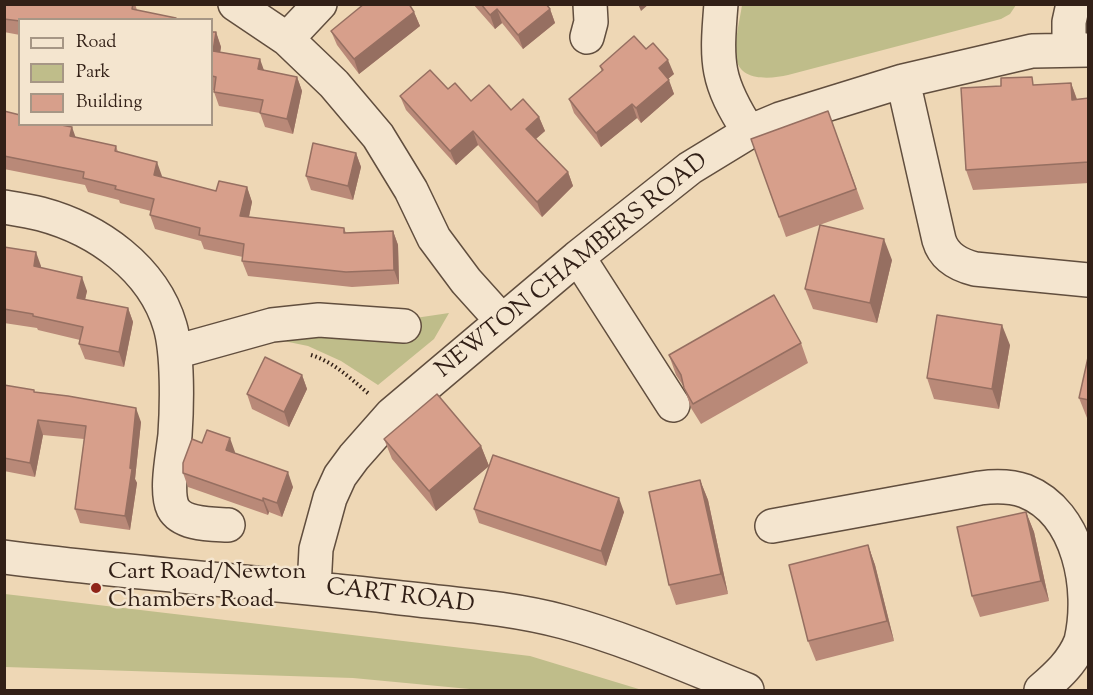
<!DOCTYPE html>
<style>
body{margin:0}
#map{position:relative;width:1093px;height:695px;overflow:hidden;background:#eed7b5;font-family:"Sorts Mill Goudy",serif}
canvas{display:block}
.frame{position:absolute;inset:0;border:6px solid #322017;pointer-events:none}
.legend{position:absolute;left:18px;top:18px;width:195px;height:108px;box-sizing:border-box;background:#f4e5cf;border:2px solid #a69685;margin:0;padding:8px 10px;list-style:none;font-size:18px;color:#322017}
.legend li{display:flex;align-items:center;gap:12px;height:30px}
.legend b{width:30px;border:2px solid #a69685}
</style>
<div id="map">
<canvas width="1093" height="695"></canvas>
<div class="frame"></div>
<ul class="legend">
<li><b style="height:8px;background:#f4e5cf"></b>Road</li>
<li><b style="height:16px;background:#bfbd8a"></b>Park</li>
<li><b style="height:16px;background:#d79f8b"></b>Building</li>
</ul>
</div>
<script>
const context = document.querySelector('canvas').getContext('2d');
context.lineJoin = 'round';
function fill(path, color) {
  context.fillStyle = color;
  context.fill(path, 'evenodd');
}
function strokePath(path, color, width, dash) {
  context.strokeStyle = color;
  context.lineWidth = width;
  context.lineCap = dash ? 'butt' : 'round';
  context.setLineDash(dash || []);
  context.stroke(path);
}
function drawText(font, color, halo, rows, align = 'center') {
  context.font = font + ' "Sorts Mill Goudy",serif';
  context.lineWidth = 5;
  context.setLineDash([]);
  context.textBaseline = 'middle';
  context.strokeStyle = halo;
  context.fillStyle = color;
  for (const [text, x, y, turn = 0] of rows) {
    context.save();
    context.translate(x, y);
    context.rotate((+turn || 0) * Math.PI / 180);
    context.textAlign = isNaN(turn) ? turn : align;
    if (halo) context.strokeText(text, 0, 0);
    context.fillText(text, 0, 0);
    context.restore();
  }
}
const green = new Path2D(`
 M742,5v-1l274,1 -6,9 -9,5 -213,56c-17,4 -49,7 -52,-18 -2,-15 4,-38 6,-52z
 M449,313l-15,26 -56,46 -37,-24 -33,-15 -34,-7z
 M5,594l525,62 112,34h-162l-127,-12 -348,-11z`);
const path = new Path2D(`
 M311,355c23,7 40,24 58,39`);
const minor = new Path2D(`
 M235,4l52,35 47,45 44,52 33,54 23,48 32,43 36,40
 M721,4c-5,60 -5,77 28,128
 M587,37l4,-15 -1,-18
 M287,39l33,-35
 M1069,50v-28l4,-18
 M903,81l36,159c5,17 20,25 36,29l113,11
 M4,207c12,2 25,4 37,7 56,15 112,54 129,112 8,27 7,80 5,109 -2,19 -10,56 -2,73 9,17 39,16 55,17
 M578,257l95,148
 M175,352l97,-27 47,-5 85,6
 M772,526l208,-38c15,-2 31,-2 45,3 55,22 68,99 56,150 -8,21 -24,35 -40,49
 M4,557c130,17 260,25 389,40 57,7 116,10 171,25 63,17 123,44 183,68
 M314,588l2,-39 14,-51 10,-22 14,-19 38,-43 186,-157 112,-89 59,-36 31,-13 123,-38 129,-30 56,-1`);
const wall = new Path2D(`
 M4,4h131l2,6 39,8 1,2h-157v15l-16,-3z
 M473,4h73l4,5 5,14 -32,26 -21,-26 -7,6z
 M414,12l6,14 -61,48 -22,-29 -6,-14z
 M212,32h4l5,15 -1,5 44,18 33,7 5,14 -9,43 -28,-7 -5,-14 -41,-7 -5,-14v-2h-2z
 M646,49l28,25 -6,5 6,15 -33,29 -4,-5 -36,29 -27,-34 -5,-14 33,-27 -2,-6z
 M1071,83l6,16 12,-1v85l-116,7 -7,-20 69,-85z
 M448,89l23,12 68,16 6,14 -9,8 32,33 5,14 -31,31 -64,-72 -22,20 -50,-55 -6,-14z
 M4,111l71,26 41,9 2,6 44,25 54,14 31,-4 5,15 -3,15 95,11 2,5 47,-2 5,14 1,39 -47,3 -104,-11 -6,-15 1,-4 -39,-8 -3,-8 -46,-12 -5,-14 1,-4 -31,-8 -1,-3 -31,-8 -3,-7 -81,-16z
 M828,111l36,98 -78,28 -35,-98z
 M356,153l5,14 -8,33 -42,-10 -5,-14z
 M4,247l37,19v2l46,23 -2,9 43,8 5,14 -9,45 -39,-8 -6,-15 1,-4 -42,-10 -1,-2 -33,-5z
 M892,260l-15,63 -64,-14 -8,-20z
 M801,343l7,20 -107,61 -10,-16 -7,-21 -8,-12 -7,-20z
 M1010,345l-11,64 -65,-10 -7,-21z
 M1089,353v70l-10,-25z
 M302,375l5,14 -18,38 -37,-18 -5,-15z
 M4,385l137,37 -6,57 2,4 -7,47 -50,-7 -5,-14 9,-70 -41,-4 -8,42 -31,-6z
 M384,439l97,7 8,20 -53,45 -44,-52z
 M202,443l33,9v2l58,33 -11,30 -13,-5 -1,3 -80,-28 -5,-14z
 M700,480l8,20 20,94 -52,11 -7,-20z
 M474,509l150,3 -18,54 -127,-43z
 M1026,512l8,20 15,69 -69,16 -8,-21z
 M868,545l7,20 19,76 -78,20 -8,-20z`);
const shadedWall = new Path2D(`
 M638,4h11l-8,7z
 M497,9l5,14 -7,6 -5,-14z
 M550,9l5,14 -32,26 -5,-14z
 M414,12l6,14 -61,48 -5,-15z
 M216,32l5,15 -3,19 -5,-15z
 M260,59l5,14 -7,-4z
 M668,60l6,14 -10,8 -5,-14z
 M297,77l5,14 -9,43 -6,-15z
 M669,80l5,14 -33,29 -5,-15z
 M1071,83l7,20 -6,-3z
 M632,104l5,14 -36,29 -5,-14z
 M539,117l6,14 -14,12 -5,-14z
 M72,127l5,14 -7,-5z
 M473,131l5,14 -22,20 -6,-14z
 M356,153l5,14 -8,33 -5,-14z
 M157,162l5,14 -3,13 -5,-14z
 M568,172l5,14 -31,31 -5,-15z
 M247,187l5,15 -6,28 -6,-14z
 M393,231l5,14 1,39 -5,-14z
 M884,239l8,21 -15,63 -7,-20z
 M36,252l5,14 -2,14 -5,-14z
 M82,277l5,14 -5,21 -5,-14z
 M128,308l5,14 -9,45 -5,-15z
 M1002,325l8,20 -11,64 -7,-20z
 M302,375l5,14 -18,38 -5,-15z
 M136,408l5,14 -6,57 2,4 -7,47 -5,-14z
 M38,420l5,15 -8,42 -5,-14z
 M230,438l5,14 -4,13 -5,-15z
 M481,446l8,20 -53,45 -7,-20z
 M288,472l5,15 -11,30 -5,-14z
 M700,480l8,20 20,94 -7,-20z
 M263,498l6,14 -1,3 -5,-14z
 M619,498l5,14 -18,54 -5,-15z
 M1026,512l8,20 15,69 -8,-20z
 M868,545l7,20 19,76 -7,-20z`);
const building = new Path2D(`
 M4,4h129l-1,5 44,9v2h-156v1l-16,-2z
 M364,4h45l5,8 -60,47 -23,-28z
 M481,4h65l4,5 -32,26 -21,-26 -7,6z
 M212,32h4l-3,19 47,8 -2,10 39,8 -10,42 -27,-6 3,-13 -49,-8 2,-15 -4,-1z
 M634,36l12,13 7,-6 15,17 -9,8 10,12 -33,28 -4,-4 -36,29 -27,-34 34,-29 -3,-4z
 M430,70l18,19 7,-6 16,18 18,-16 22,25 12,-11 16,18 -13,12 42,43 -31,30 -64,-71 -23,20 -50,-55z
 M1032,77l1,8 38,-2 1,17 17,-2v64l-123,8 -5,-82 40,-2v-8z
 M4,111l16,4v9h36l16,3 -2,9 46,10 -1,5 42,11 -3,13 62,16 3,-10 28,6 -7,29 104,12v5l49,-2 1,39 -48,2 -104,-11 2,-17 -45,-9 1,-7 -50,-13 4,-16 -39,-10 1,-3 -33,-8 1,-6 -80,-16z
 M828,111l28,78 -77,28 -28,-78z
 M313,143l43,10 -8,33 -42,-10z
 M820,225l64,14 -14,64 -65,-14z
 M4,247l32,5 -2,14 48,11 -5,21 51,10 -9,44 -40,-8 4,-17 -50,-11v-2l-29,-5z
 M774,295l27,48 -108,61 -9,-16 -3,-13 -12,-20z
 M937,315l65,10 -10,64 -65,-11z
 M1089,353v47l-10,-2z
 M265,357l37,18 -18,37 -37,-18z
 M4,385l30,5v2l34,4 68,12 -6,60 2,1 -7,47 -50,-7 11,-83 -48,-6 -8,43 -26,-5z
 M437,394l44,52 -52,45 -45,-52z
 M207,430l23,8 -4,12 62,22 -11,31 -14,-5v3l-80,-28v-10l9,-24 10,4z
 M493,455l126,43 -18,53 -127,-42z
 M700,480l21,94 -52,11 -20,-93z
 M1026,512l15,69 -69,15 -15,-69z
 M868,545l19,76 -79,20 -19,-76z`);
const markers = [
 [96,588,6,"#8f2418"]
];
const streetNames = [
 ["NEWTON CHAMBERS ROAD",573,267,-39],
 ["CART ROAD",400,598,7]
];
const poiNames = [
 ["Cart Road/Newton",108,574],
 ["Chambers Road",108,602]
];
fill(green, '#bfbd8a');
strokePath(minor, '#614e3e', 36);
strokePath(path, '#322017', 4, [1.5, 3]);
strokePath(minor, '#f4e5cf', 33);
fill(wall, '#b98978');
fill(shadedWall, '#966f61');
fill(building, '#d79f8b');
strokePath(building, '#966f61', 1.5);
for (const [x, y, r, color] of markers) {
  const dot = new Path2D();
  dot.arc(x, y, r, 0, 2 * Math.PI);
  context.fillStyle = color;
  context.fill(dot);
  strokePath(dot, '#f4e5cf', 2);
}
drawText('24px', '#322017', '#f4e5cf', streetNames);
drawText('24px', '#322017', '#f4e5cf', poiNames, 'left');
</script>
